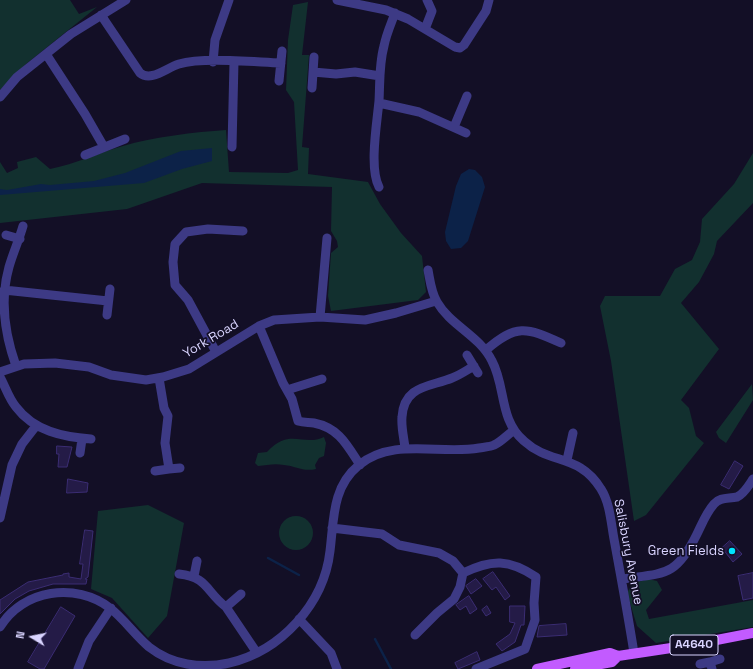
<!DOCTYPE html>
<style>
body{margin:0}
#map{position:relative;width:753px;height:669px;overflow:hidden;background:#130f26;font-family:"Space Grotesk",sans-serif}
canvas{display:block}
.north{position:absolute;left:12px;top:617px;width:40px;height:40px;-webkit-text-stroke:3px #130f26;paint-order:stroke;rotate:280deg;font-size:11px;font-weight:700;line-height:16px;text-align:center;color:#d9d4ff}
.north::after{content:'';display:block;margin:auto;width:14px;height:18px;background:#d9d4ff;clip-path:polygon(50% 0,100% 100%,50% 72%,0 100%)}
</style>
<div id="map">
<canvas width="753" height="669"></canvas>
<div class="north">N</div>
</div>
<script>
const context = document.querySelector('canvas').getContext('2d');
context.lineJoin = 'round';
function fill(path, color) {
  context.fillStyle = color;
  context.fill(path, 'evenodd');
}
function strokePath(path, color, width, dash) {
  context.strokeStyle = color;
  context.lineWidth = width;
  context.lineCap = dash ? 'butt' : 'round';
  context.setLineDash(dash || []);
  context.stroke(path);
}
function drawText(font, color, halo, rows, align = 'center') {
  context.font = font + ' "Space Grotesk",sans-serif';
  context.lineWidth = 3.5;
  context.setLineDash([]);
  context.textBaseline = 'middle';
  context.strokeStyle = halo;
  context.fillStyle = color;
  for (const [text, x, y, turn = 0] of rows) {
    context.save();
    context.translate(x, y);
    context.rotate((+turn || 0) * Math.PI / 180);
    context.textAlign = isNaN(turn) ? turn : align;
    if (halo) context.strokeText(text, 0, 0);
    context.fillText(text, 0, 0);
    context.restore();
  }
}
const green = new Path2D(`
 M0,0h70l9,14 18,-7 -71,57 -26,26z
 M308,2l-6,53h7l-7,92 7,1 -1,26 60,8 12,22 21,29 21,23 4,36 -8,8 -87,11 -3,-15 3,-43 7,-6 -1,-6 -6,-10 1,-44 -130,-4 -75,26 -127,14v-61l7,11 11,-5 -1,-6 19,-5 14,12c26,-5 48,-16 73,-23 30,-9 72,-14 103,-16l3,42 59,1 10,-3 -4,-68 -8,-12 2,-50 5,-35z
 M753,153v50l-36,38 -3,13 -15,28 -18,21 38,46 -38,51 8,8 7,28 8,7 -58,72 -12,6 -23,-160 -11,-55 5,-10h55l15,-27 17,-9 8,-18 2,-23 32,-35z
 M752,384l1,16 -27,43 -7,-5 -3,-6z
 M324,437l2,6 -2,13 -5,2 -4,7 1,4c-13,3 -20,-3 -32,-4 -9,-2 -17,0 -26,1l-3,-3 3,-10 9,-1c23,-25 36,-5 57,-15z
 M148,505l36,18 -17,93 -19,22 -36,-40 -21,-9 7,-78z
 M279 533a17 17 0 1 1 34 0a17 17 0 1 1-34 0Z
 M648,579l9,2 5,9 -16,20 3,9 104,-19v27l-97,16 -19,-17 -10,-33 5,-9z`);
const water = new Path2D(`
 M212,148v13l-30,8 -38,14 -144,12v-6l7,1 34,-6 9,1 44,-4 31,-8 56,-22z
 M469,169l6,1 7,7 3,10 -17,54 -7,7 -10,1 -5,-8 -1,-9 11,-46 5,-12z`);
const stream = new Path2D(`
 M268,558l31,17
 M375,639l16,30`);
const building = new Path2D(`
 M57,446l15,1 -5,20h-9l1,-13h-2z
 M735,461l8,5 -14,23 -8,-4z
 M68,479l20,4 -1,9 -20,1z
 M85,530l8,1 -5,46 -3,2h2l-1,5h-33l-24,7 -14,8 -15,15v-14l28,-18 35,-7v-1l6,-1v4l12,2 2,-15h-3z
 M730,541l12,13 -9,8 -11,-14z
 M493,572l17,24 -5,4 -9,-13 -4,3 -9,-11z
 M753,573v25l-10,2 -5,-24z
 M476,579l6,7 -11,8 -5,-8z
 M469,596l8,13 -7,5 -4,-8 -6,4 -4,-5z
 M487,606l4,7 -5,3 -4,-6z
 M510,606h15l-1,19h-3l-6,17 -13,9 -6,-7 14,-10 5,-11 -5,-1z
 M61,607l14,9 -31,53h-4l-12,-7z
 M566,624l1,11 -30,2 2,-11z
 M477,652l3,8 -22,9 -3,-6z`);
const minor = new Path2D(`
 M337,0l49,10 22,9 47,28 5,1 4,-3 22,-34 3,-11
 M101,15l39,58c11,9 26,-5 39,-9 24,-7 74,-2 102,-1
 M425,29l7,-18 -5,-11
 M46,54l39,60 19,33
 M213,62l2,-22 14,-40
 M313,72l23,2 19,-2 25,4
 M279,81l3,-30
 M312,88l2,-31
 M0,97l17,-20 54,-43 55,-34
 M379,103l40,9 47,21
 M454,127l13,-31
 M232,147l2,-85
 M85,155l40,-16
 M379,187c-10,-19 -2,-64 0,-86 1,-18 0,-37 5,-55 2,-11 7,-22 11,-33
 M6,235l14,4
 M428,270c2,10 3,22 9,32 14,24 42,33 55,59 14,26 7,59 32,80 26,24 55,12 77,48 9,14 10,34 13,50 7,38 14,76 20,114
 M4,290l104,11
 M107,315l3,-26
 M320,317l7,-79
 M259,326l24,57 9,16 6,22c6,2 11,1 16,2 25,5 33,22 46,42
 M486,350c30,-26 40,-23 75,-7
 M216,352l-28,-52 -13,-15 -2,-23 2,-18 11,-12 22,-3 35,2
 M467,355l11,18
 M16,366c-11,-31 -16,-67 -7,-99 4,-14 10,-27 14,-41
 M0,372l24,-8 31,-1 34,4 22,8 35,5 17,-3 26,-8 70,-43 15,-6 46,-3 45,3 31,-7 40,-12
 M0,377c5,9 9,22 16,30 18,24 47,30 75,32
 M287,390l35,-11
 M405,448c-1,-10 -4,-21 -3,-31 2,-32 28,-30 50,-39 8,-3 15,-8 22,-12
 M80,453l2,-14
 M567,460l6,-27
 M169,469l11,-1
 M155,471l14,-2 -4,-26 3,-27 -4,-8 -5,-30
 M0,518l12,-53 10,-21 14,-18
 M332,528l50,6 17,11 40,8 14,8 10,12
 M179,574c29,3 27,18 47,33l31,46
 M194,576l3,-15
 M622,579c43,-6 54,-2 75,-45 5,-10 9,-21 17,-30 6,-7 14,-5 23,-7 7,-3 12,-12 16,-18
 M226,607l15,-13
 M299,619l32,34 6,16
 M0,627c23,-38 76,-45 110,-19 14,11 25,27 39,39 23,18 52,22 80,16 52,-12 95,-59 101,-112 4,-32 2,-64 29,-86 34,-28 81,-10 120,-17 5,-1 11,-1 15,-3 7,-3 13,-10 19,-14
 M415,635l22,-22 17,-14 6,-12 3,-14c29,-14 46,-14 73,4l-2,26 1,17 -10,29 -49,20
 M700,664l10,-2
 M78,669l11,-28 22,-33
 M712,669l-2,-7 10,-3`);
const major = new Path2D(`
 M537,669l73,-16 8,3 73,-11 62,-12
 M575,669l37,-7 6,-6`);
const markers = [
 [732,551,4,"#00e5ff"]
];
const shields = [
 [694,645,48]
];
const shieldNames = [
 ["A4640",694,645]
];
const streetNames = [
 ["York Road",211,339,-31],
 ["Salisbury Avenue",628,552,79]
];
const poiNames = [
 ["Green Fields",724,551]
];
fill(green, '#12302f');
fill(water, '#0c2248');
strokePath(stream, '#0c2248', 2.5);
fill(building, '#241b47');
strokePath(building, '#3b2d73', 1);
strokePath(minor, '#3d3a85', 9);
strokePath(major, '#c25bff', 10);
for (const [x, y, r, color] of markers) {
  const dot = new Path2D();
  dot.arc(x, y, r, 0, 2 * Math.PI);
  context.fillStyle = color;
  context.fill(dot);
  strokePath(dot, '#130f26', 1.5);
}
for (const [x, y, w] of shields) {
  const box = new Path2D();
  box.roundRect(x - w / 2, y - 10, w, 20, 3);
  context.fillStyle = '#130f26';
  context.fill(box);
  strokePath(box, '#d9d4ff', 1);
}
drawText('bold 12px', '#d9d4ff', null, shieldNames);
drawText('13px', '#d9d4ff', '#130f26', streetNames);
drawText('13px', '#d9d4ff', '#130f26', poiNames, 'right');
</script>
